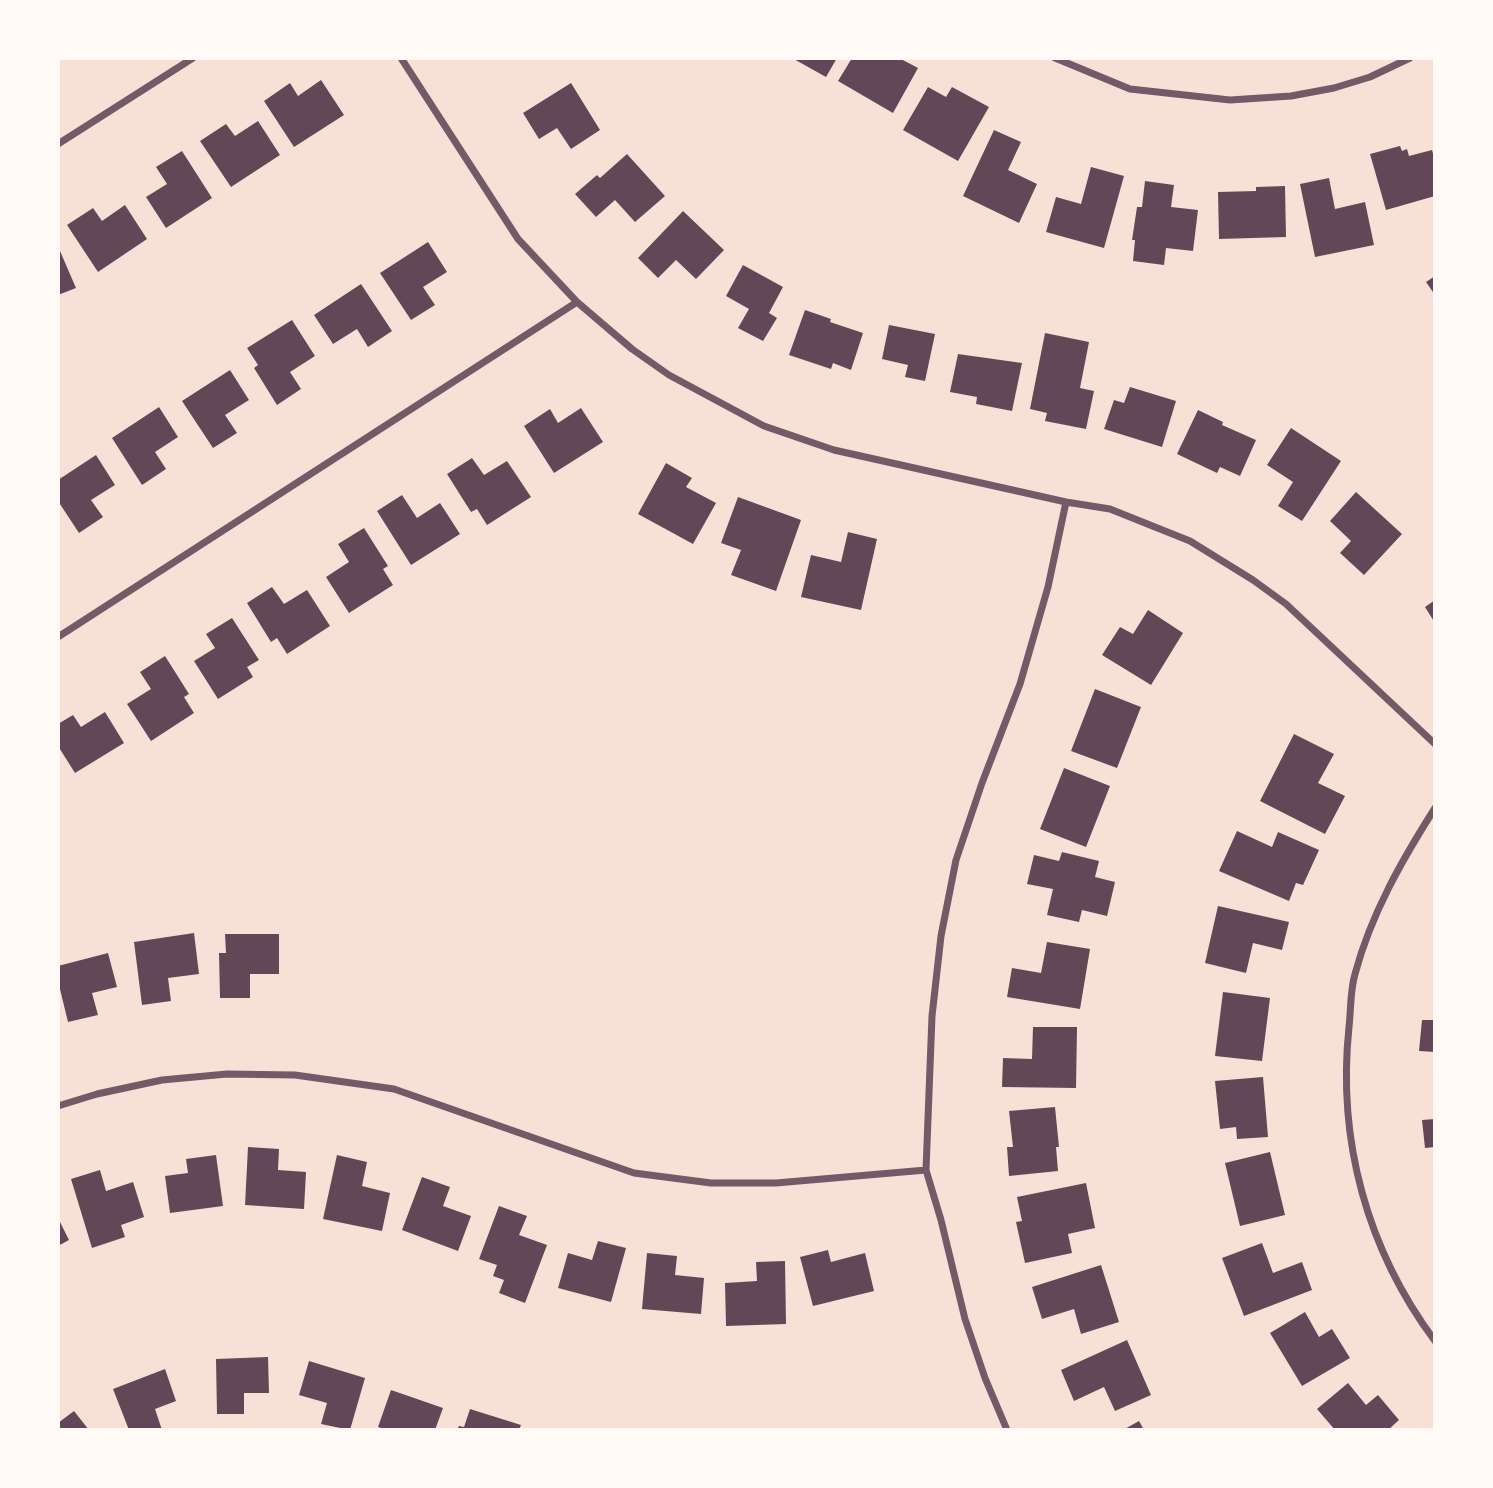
<!DOCTYPE html>
<style>
body{margin:0}
#map{position:relative;width:1493px;height:1488px;overflow:hidden;background:#f7e1d7;font-family:Lato,sans-serif}
canvas{display:block}
.frame{position:absolute;inset:0;border:60px solid #fffaf5;pointer-events:none}
</style>
<div id="map">
<canvas width="1493" height="1488"></canvas>
<div class="frame"></div>
</div>
<script>
const context = document.querySelector('canvas').getContext('2d');
context.lineJoin = 'round';
function fill(path, color) {
  context.fillStyle = color;
  context.fill(path, 'evenodd');
}
function strokePath(path, color, width, dash) {
  context.strokeStyle = color;
  context.lineWidth = width;
  context.lineCap = dash ? 'butt' : 'round';
  context.setLineDash(dash || []);
  context.stroke(path);
}
const building = new Path2D(`
 M792,58h45l-11,19z
 M852,58h47l19,10 -25,45 -55,-32z
 M321,80l23,35 -50,32 -30,-46 26,-18 8,13z
 M571,83l29,47 -29,19 -14,-21 -18,11 -16,-26z
 M928,87l18,10 6,-10 37,20 -31,54 -55,-31z
 M258,121l22,34 -49,32 -31,-46 26,-17 9,12z
 M994,130l27,12 -13,28 29,14 -18,39 -56,-27z
 M1400,146l2,5 5,-2 2,7 23,-6 3,11v35l-49,14 -16,-56z
 M182,151l30,47 -46,30 -20,-31 21,-13 -11,-17z
 M627,154l38,42 -30,26 -20,-22 -19,17 -21,-23 22,-19 3,3z
 M1091,167l33,9 -20,72 -58,-16 10,-35 25,7z
 M1329,178l6,31 30,-7 9,43 -59,12 -15,-73z
 M1145,181l29,4 -3,22 27,3 -5,41 -27,-3 -2,17 -31,-4 2,-21h-3l5,-33h5z
 M1285,186l1,51 -67,2 -1,-47 38,-1v-4z
 M125,205l22,34 -49,33 -31,-47 26,-17 9,13z
 M683,211l41,39 -28,29 -20,-19 -18,18 -20,-20z
 M428,242l19,30 -24,15 12,18 -24,15 -31,-47z
 M58,251h2l16,37 -18,7z
 M743,265l40,22 -14,26 8,5 -14,23 -25,-13 11,-19 -23,-13z
 M1435,276v19l-9,-13z
 M361,284l31,47 -24,16 -11,-18 -24,15 -19,-29z
 M805,310l26,9 -1,3 33,11 -12,37 -18,-7 -2,6 -42,-14z
 M292,320l23,36 -25,16 11,17 -24,16 -23,-37 4,-3 -11,-17z
 M889,325l46,9 -10,47 -20,-4 3,-12 -26,-6z
 M1045,333l44,9 -9,46 14,3 -8,38 -41,-8 2,-8 -17,-4z
 M958,354l64,9 -10,48 -36,-7 1,-7 -27,-5z
 M230,370l19,30 -24,15 12,18 -24,15 -31,-47z
 M1130,387l46,14 -14,46 -58,-18 10,-29 10,3z
 M159,407l19,30 -23,15 11,17 -24,16 -30,-47z
 M581,408l22,34 -49,31 -30,-47 26,-17 8,14z
 M1198,410l25,12 -1,3 34,15 -16,36 -20,-9 -3,6 -40,-19z
 M1291,428l50,33 -39,60 -24,-15 15,-24 -26,-17z
 M96,455l19,30 -24,15 12,17 -24,16 -21,-32v-21z
 M472,458l12,17 23,-14 24,36 -44,28 -10,-16 -6,3 -24,-38z
 M666,463l26,15 -6,9 30,16 -23,41 -55,-30z
 M1356,492l46,42 -38,41 -24,-22 11,-12 -21,-20z
 M402,495l15,23 23,-15 20,31 -49,31 -34,-54z
 M738,497l63,23 -25,71 -45,-16 10,-25 -20,-7z
 M364,528l24,38 -5,3 10,16 -44,28 -23,-36 23,-15 -11,-18z
 M848,532l29,7 -16,71 -60,-13 10,-42 30,7z
 M272,587l12,17 23,-14 23,36 -43,28 -10,-16 -6,4 -24,-39z
 M1435,600v23l-10,-16z
 M1148,610l35,23 -32,52 -49,-30 18,-28 13,7z
 M232,618l27,42 -12,7 6,10 -35,22 -24,-38 21,-13 -9,-14z
 M165,656l24,38 -5,3 10,16 -43,28 -24,-37 24,-15 -11,-17z
 M1095,689l46,18 -24,61 -46,-17z
 M105,712l19,31 -49,30 -17,-27v-22l15,-9 8,12z
 M1294,734l40,20 -16,29 27,13 -20,38 -65,-33z
 M1064,768l46,18 -24,61 -46,-18z
 M1237,831l35,16 6,-15 41,18 -16,35 -7,-2 -7,18 -70,-30z
 M1062,852l37,9 -4,16 20,5 -8,34 -25,-6 -3,12 -32,-7 6,-26 -26,-5 7,-29 25,6z
 M1218,906l71,16 -7,28 -29,-7 -7,30 -41,-10z
 M194,933l5,41 -31,4 3,23 -29,4 -8,-63z
 M225,934h54v40h-29v24h-30l-1,-45h7z
 M1047,942l43,7 -10,60 -73,-12 5,-29 29,5z
 M108,953l9,34 -25,6 6,22 -30,7 -10,-41v-15z
 M1223,992l47,6 -8,63 -47,-5z
 M1433,1014h2v38l-16,-1 3,-31h11z
 M1033,1027h44l-1,61 -74,-1 1,-29 29,1z
 M1263,1077l5,60 -31,2 -1,-12 -16,2 -5,-48z
 M1055,1107l4,40h-3l2,24 -49,5 -2,-29h6l-4,-36z
 M1435,1119v28l-10,1 -3,-28z
 M248,1147l31,2 -1,21 28,2 -2,37 -59,-4z
 M1270,1152l15,63 -45,11 -15,-63z
 M216,1155l7,51 -53,7 -5,-37 23,-3 -2,-14z
 M337,1155l30,7 -5,24 28,7 -8,38 -59,-12z
 M100,1170l6,21 27,-9 11,35 -23,8 4,12 -33,11 -21,-69z
 M422,1177l28,10 -7,19 28,10 -13,35 -56,-21z
 M1086,1183l9,45 -27,6 4,19 -47,10 -9,-41 6,-1 -5,-24z
 M499,1206l28,10 -8,19 28,10 -22,58 -26,-10 5,-13 -11,-4 4,-11 -18,-6z
 M58,1218l11,22 -11,6z
 M598,1241l28,7 -15,54 -53,-14 10,-35 24,7z
 M1262,1243l11,30 29,-11 10,28 -68,26 -22,-58z
 M828,1250l3,12 34,-9 9,38 -61,15 -13,-49z
 M647,1253l30,3 -2,19 29,3 -3,36 -59,-5z
 M785,1261l1,63 -60,2 -1,-43 32,-2 -1,-19z
 M1101,1265l18,57 -38,12 -7,-25 -32,10 -10,-32z
 M1305,1312l14,25 13,-8 18,29 -48,28 -32,-53z
 M1127,1340l24,55 -36,16 -11,-24 -30,14 -13,-31z
 M268,1357l1,36h-25v21h-27l-1,-55z
 M309,1361l56,17 -15,52 -29,-6 6,-21 -28,-8z
 M165,1369l11,32 -21,8 7,21h-33l-16,-41z
 M1348,1383l18,22 12,-10 21,25 -11,10h-53l-18,-21z
 M391,1390l52,18 -8,22h-48l-9,-3z
 M470,1409l51,16 -2,5h-62l2,-4 5,1z
 M74,1411l15,19h-31v-7z
 M1139,1421l5,9h-21z`);
const minor = new Path2D(`
 M401,58l117,181 59,63 55,47 37,26 95,51 70,24 232,52 44,7 80,32 63,39 33,24 149,140
 M1055,58l75,31 100,11 61,-4 43,-8 36,-11 40,-19
 M58,144l135,-86
 M58,637l519,-335
 M1435,808c-33,52 -64,106 -80,166 -5,17 -4,36 -6,53 -12,113 18,223 86,314
 M58,1106l39,-12 65,-14 65,-6 68,1 99,14 240,84 77,10h65l150,-13
 M1007,1430l-22,-52 -20,-59 -24,-99 -15,-50 6,-154 9,-80 15,-76 26,-77 38,-99 28,-97 18,-85`);
fill(building, '#644757');
strokePath(minor, '#755966', 7);
</script>
